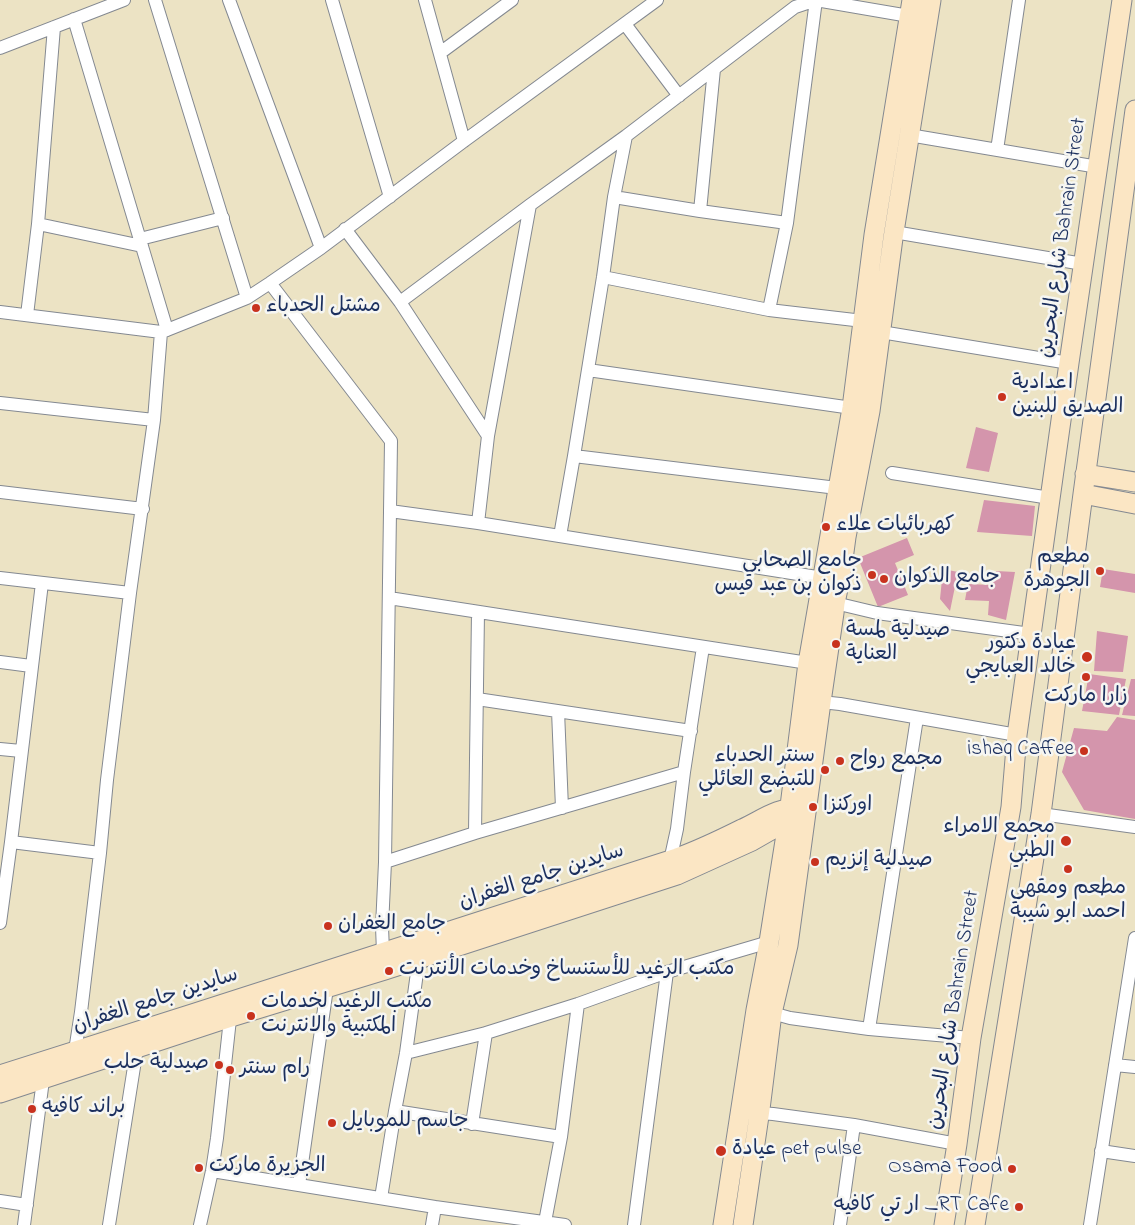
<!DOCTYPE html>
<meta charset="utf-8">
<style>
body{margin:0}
canvas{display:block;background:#ece3c4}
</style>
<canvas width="1135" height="1225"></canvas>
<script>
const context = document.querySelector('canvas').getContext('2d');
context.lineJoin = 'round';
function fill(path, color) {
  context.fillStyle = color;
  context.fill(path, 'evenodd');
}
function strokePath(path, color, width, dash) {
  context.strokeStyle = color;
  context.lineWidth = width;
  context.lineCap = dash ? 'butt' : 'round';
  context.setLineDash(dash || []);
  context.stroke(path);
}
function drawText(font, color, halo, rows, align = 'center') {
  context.font = font + ' "Indie Flower","Playpen Sans Arabic",sans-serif';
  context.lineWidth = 5;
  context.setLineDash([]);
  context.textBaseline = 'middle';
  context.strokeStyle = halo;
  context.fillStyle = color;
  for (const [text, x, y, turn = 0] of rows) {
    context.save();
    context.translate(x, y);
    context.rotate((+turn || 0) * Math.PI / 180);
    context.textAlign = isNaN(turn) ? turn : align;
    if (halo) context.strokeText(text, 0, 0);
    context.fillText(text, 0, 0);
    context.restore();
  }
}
const building = new Path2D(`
 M976,427l22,6 -9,39 -23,-4z
 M984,500l51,6 -3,30 -55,-4z
 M907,538l7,17 -19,8 13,32 -30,12 -20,-49z
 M943,569l15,3 -8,39 -10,-12z
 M1103,569l32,5v19l-35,-6z
 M996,571l19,1 -9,48 -18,-5 1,-14 -24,-1 3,-16 24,1z
 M1097,631l31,5 -5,36 -29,-1z
 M1089,674l37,5 -7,36 -37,-4z
 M1131,679h4v37l-13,-1z
 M1117,717l18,3v99l-51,-9 -22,-38 12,-44 33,3z`);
const street = new Path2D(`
 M155,0l92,298
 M229,0l92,248
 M332,0l58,197
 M425,0l39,141
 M74,19l93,311
 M625,24l54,72
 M0,48l124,-48
 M440,53l72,-53
 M909,135l189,32
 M997,150l22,-150
 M614,197l86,14 87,12
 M700,211l14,-142
 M38,224l104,22
 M345,229l55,73 88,134
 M894,232l189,32
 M140,239l83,-21
 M603,277l166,33 94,11
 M270,283l121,158 -6,421 -3,65 1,25
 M400,302l130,-97 96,-69 169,-129 21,-7 93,16
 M769,310l18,-87 29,-223
 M0,312l161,20 6,-2 80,-32 23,-15 51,-35 143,-107 193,-141
 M27,315l11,-91 16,-197
 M881,332l188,31
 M588,370l264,38
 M0,403l154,17
 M574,456l263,32
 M892,473l158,25
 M0,492l143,17
 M390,511l88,12 345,55
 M478,523l10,-87 42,-231
 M560,536l14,-80 29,-179 11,-80 12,-61
 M0,578l130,15
 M389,598l419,65
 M835,603l42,10 154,21
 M0,662l31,4
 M477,699l214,32
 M821,702l19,2 177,31
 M558,711l4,97
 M0,749l21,2
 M1041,814l94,13
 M475,833l3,-221
 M11,842l89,11
 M670,861l7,-32 7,-57 19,-125
 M385,862l90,-29 209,-61
 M0,923l11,-81 31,-259
 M772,1013l18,5 79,11 102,9
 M869,1029l48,-311
 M75,1051l6,-39 19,-159 7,-73 23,-187 24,-173 7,-88
 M406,1053l80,-20 92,-29 89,-32 102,-30
 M1115,1065l20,2
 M395,1111l166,26
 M760,1113l13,1 81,11 103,19
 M472,1124l14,-91
 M1101,1151l34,5
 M212,1171l223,36 130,18
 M299,1185l28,-197
 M381,1198l14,-87 11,-58 13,-95
 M0,1201l27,4
 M545,1222l16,-85 17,-133
 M24,1225l19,-145
 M109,1225l28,-177
 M200,1225l12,-54 5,-33 14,-128
 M432,1225l3,-18
 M634,1225l33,-253
 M840,1225l14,-100
 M1090,1225l45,-287`);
const secondary = new Path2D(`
 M1085,474l50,8
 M1083,494l52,10
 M0,1075l192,-61 485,-156c22,-8 43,-18 65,-29 20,-9 35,-22 58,-21
 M0,1093l231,-76 154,-47 292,-95 75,-34 28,-16 8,-3h9
 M723,1225l33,-215 13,-68 19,-120 20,-159 44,-255 22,-173 38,-235
 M743,1225l17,-116 12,-96 16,-68 33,-243 13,-89 1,-10 6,-29 5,-37 24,-126 23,-173 38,-238
 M944,1225l13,-81 14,-106 40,-231 6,-72 52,-372 53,-363
 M975,1225l66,-411 42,-320 52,-384`);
const markers = [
 [256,308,5,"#c8321e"],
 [1002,397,5,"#c8321e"],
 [826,527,5,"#c8321e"],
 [1100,571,5,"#c8321e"],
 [872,575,5,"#c8321e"],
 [884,579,5,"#c8321e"],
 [836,644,5,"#c8321e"],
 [1087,657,6,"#c8321e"],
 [1086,677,5,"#c8321e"],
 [1084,751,5,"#c8321e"],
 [840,761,5,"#c8321e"],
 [825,770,5,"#c8321e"],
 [813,807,5,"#c8321e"],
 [1066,841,6,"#c8321e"],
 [815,862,5,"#c8321e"],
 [1068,869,5,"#c8321e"],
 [328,926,5,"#c8321e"],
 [389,971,5,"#c8321e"],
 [251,1016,5,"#c8321e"],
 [219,1065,5,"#c8321e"],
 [230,1070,5,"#c8321e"],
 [32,1109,5,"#c8321e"],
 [332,1123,5,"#c8321e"],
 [721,1151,6,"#c8321e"],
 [199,1168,5,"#c8321e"],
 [1012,1169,5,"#c8321e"],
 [1019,1207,5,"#c8321e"]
];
const streetNames = [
 ["شارع البحرين Bahrain Street",1064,238,-82],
 ["سايدين جامع الغفران",542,878,-18],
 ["سايدين جامع الغفران",156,1002,-18],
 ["شارع البحرين Bahrain Street",955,1010,-81]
];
const poiNames = [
 ["مشتل الحدباء",266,308],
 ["اعدادية",1012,385],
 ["الصديق للبنين",1012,409],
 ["كهربائيات علاء",836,527],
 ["مطعم",1090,559,"right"],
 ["الجوهرة",1090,583,"right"],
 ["جامع الصحابي",862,563,"right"],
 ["ذكوان بن عبد قيس",862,587,"right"],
 ["جامع الذكوان",894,579],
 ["صيدلية لمسة",846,632],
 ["العناية",846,656],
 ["عيادة دكتور",1076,645,"right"],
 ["خالد العبايجي",1076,669,"right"],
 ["زارا ماركت",1086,698,"center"],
 ["ishaq Caffee",1074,751,"right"],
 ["سنتر الحدباء",815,758,"right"],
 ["للتبضع العائلي",815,782,"right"],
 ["مجمع رواح",850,761],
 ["اوركنزا",823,807],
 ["مجمع الامراء",1055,829,"right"],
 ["الطبي",1055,853,"right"],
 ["صيدلية إنزيم",825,862],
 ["مطعم ومقهى",1068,890,"center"],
 ["احمد ابو شيبة",1068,914,"center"],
 ["جامع الغفران",338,926],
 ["مكتب الرغيد للأستنساخ وخدمات الأنترنت",399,971],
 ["مكتب الرغيد لخدمات",261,1004],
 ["المكتبية والانترنت",261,1028],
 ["صيدلية حلب",209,1065,"right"],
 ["رام سنتر",240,1070],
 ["براند كافيه",42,1109],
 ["جاسم للموبايل",342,1123],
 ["عيادة pet pulse",732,1151],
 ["الجزيرة ماركت",209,1168],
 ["Osama Food",1002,1169,"right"],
 ["ار تي كافيه _RT Cafe",1009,1207,"right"]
];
fill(building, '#d495ac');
strokePath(street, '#848991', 14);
strokePath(secondary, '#848991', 21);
strokePath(street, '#fff', 12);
strokePath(secondary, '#fbe6c4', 19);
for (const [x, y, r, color] of markers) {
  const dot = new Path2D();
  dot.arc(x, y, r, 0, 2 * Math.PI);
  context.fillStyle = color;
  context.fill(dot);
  strokePath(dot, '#f6f6f2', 2);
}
drawText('21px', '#1b2f5e', '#f6f6f2', streetNames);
drawText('21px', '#1b2f5e', '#f6f6f2', poiNames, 'left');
</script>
